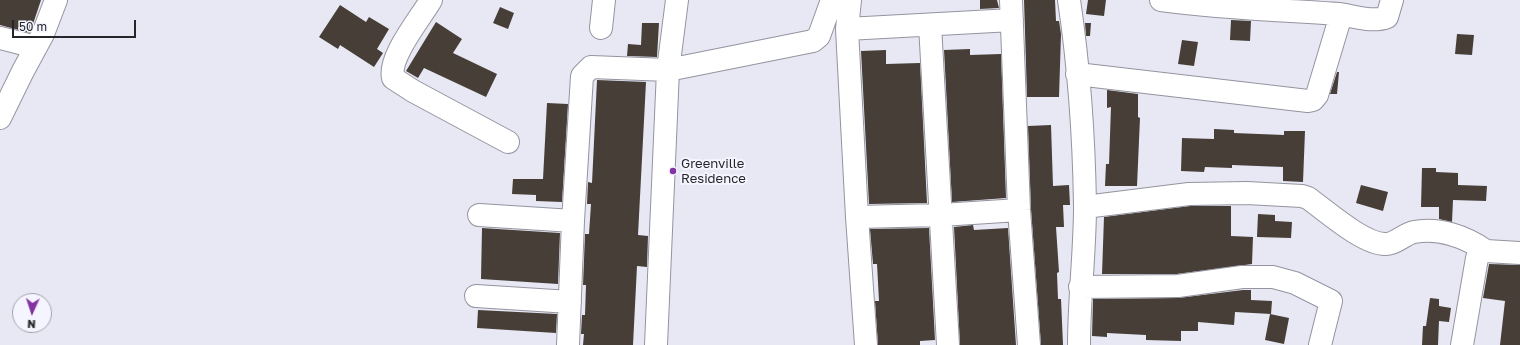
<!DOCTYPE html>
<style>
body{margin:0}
#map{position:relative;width:1520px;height:345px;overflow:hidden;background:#e7e8f4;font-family:"Golos Text",sans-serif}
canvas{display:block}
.north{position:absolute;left:12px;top:293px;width:40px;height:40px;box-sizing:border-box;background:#f5f5ff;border:1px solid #a2a2aa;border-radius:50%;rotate:183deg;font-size:11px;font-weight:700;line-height:16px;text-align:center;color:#25252a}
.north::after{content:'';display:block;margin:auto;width:14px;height:18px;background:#8433a3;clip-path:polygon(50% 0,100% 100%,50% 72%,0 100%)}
.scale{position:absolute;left:12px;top:20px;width:124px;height:18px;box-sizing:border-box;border:2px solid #25252a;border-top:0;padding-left:5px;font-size:12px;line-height:14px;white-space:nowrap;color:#25252a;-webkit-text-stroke:3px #f5f5ff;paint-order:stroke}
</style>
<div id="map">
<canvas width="1520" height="345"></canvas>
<div class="north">N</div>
<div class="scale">50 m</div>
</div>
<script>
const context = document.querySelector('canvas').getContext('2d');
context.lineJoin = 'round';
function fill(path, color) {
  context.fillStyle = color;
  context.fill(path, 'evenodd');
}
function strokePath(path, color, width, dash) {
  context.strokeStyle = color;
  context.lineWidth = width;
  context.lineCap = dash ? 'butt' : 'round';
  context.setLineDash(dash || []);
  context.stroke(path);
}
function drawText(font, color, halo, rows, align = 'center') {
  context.font = font + ' "Golos Text",sans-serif';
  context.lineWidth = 4;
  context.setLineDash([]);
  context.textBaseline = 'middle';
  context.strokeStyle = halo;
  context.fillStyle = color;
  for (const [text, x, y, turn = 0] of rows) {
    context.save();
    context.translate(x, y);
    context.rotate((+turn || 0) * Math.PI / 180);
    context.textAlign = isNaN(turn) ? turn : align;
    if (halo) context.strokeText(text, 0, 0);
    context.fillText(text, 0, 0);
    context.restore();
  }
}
const building = new Path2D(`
 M0,0h41l-11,33 -30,-8z
 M980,0h17l2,8 -19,1z
 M1024,0h31l1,21h3l2,13 -2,63h-32z
 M1088,0h18l-2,16 -18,-2z
 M340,5l26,17 3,-5 20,12 -12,20 6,4 -9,14 -34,-22 -2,4 -19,-12z
 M500,7l14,6 -6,16 -15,-6z
 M1231,20l20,1 -1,20 -20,-1z
 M436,22l26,17 -9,14 44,21 -11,23 -62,-29 -6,10 -12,-7z
 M642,23h17l-2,34 -30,-1 1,-12 13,1z
 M1085,23h6l-1,13h-4z
 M1457,34l17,1 -2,20 -17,-1z
 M1182,40l16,2 -4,24 -16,-2z
 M970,49v6l31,-1 5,144 -54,4 -8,-152z
 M886,50v14l34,-1 7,140 -58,1 -8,-153z
 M1337,72h2l-2,22h-7z
 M597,80l49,2 -8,153 10,1 -1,31 -10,-1 -4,79h-50l1,-11h-3l1,-19h3l1,-30h-3l2,-51h4l2,-30h-4l1,-22 4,1z
 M1107,90l31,4v23l2,1 -3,68h-32l1,-22h3l2,-57 -4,1z
 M547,103l21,1 -6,98 -26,-1v-6l-24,-1 1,-15h30z
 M1051,125l2,61 16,-1 1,20h-7l1,22h-8l3,45 -2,1 1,26h3l2,46h-22l-10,-136 -3,-83z
 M1214,129l20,1v3l50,2v-4h21l-2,51 -20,-1v-14l-51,-2v3l-27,-1 -1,5 -23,-1 1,-33 32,1z
 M1422,168h14v4l22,1v12l29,1 -1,15 -33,-1 -1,22 -13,-3v-12h-18z
 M1361,185l27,7 -5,19 -27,-8z
 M1190,206h41v30l22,1 -1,27 -75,10h-75l2,-57z
 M1258,214l17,1v6l17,1 -1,16 -34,-1z
 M973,225l1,5 34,-2 8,117h-56l-6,-118z
 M482,228l78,5 -2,51 -77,-5z
 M929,228l6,112 -15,1v4h-42l-3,-44h4l-2,-37h-4l-3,-35z
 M1489,264l31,1v80h-20l5,-44 -22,-3z
 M1243,290h8v10l21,1 -1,13 -36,-2 -1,13 -36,-3v9h-17v10l-35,-1v-5l-39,-2v4l-15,-1 1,-37 85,-1z
 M1430,298l9,1v7l12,2 -2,14 -10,-1 -1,24h-16l1,-19h3z
 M478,310l79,4 -1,19 -79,-5z
 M1270,314l19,4 -5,26 -19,-4z`);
const minor = new Path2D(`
 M431,0c-11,19 -43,57 -38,78l20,13 95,51
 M850,0l-3,29 10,188 9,128
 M1011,0l8,210 10,135
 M1069,0c10,67 15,137 16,206 0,46 -6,92 -6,139
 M1161,0c59,8 118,10 178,14 16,2 33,9 48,3l5,-17
 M930,25l18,320
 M601,28l3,-28
 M847,29l165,-9
 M0,38l36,9
 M1077,74l231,27 5,-1 4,-5 24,-80
 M0,118l23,-47 20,-37 13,-34
 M1085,207l104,-13 58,-1 55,3 6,2c17,12 56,47 78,46 10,0 18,-10 28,-12 25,-5 52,5 72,19
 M479,215l94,6
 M857,217l84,-2 78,-5
 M1080,287l98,-1 64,-9h31l22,6 36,18 -11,44
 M476,296l94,6
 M568,345l5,-124 9,-145 9,-9 77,3 145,-29 6,-5 13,-36
 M656,345l12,-275 9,-70
 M1462,345l15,-87 4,-6 5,-1 34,2`);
const markers = [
 [673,171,4,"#8433a3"]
];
const poiNames = [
 ["Greenville",681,164],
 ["Residence",681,179]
];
fill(building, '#463e37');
strokePath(minor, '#93949f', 24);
strokePath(minor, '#fff', 22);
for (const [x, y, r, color] of markers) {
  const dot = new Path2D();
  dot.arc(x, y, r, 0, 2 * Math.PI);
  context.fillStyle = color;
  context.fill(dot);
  strokePath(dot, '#f5f5ff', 1.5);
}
drawText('13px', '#25252a', '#f5f5ff', poiNames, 'left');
</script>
